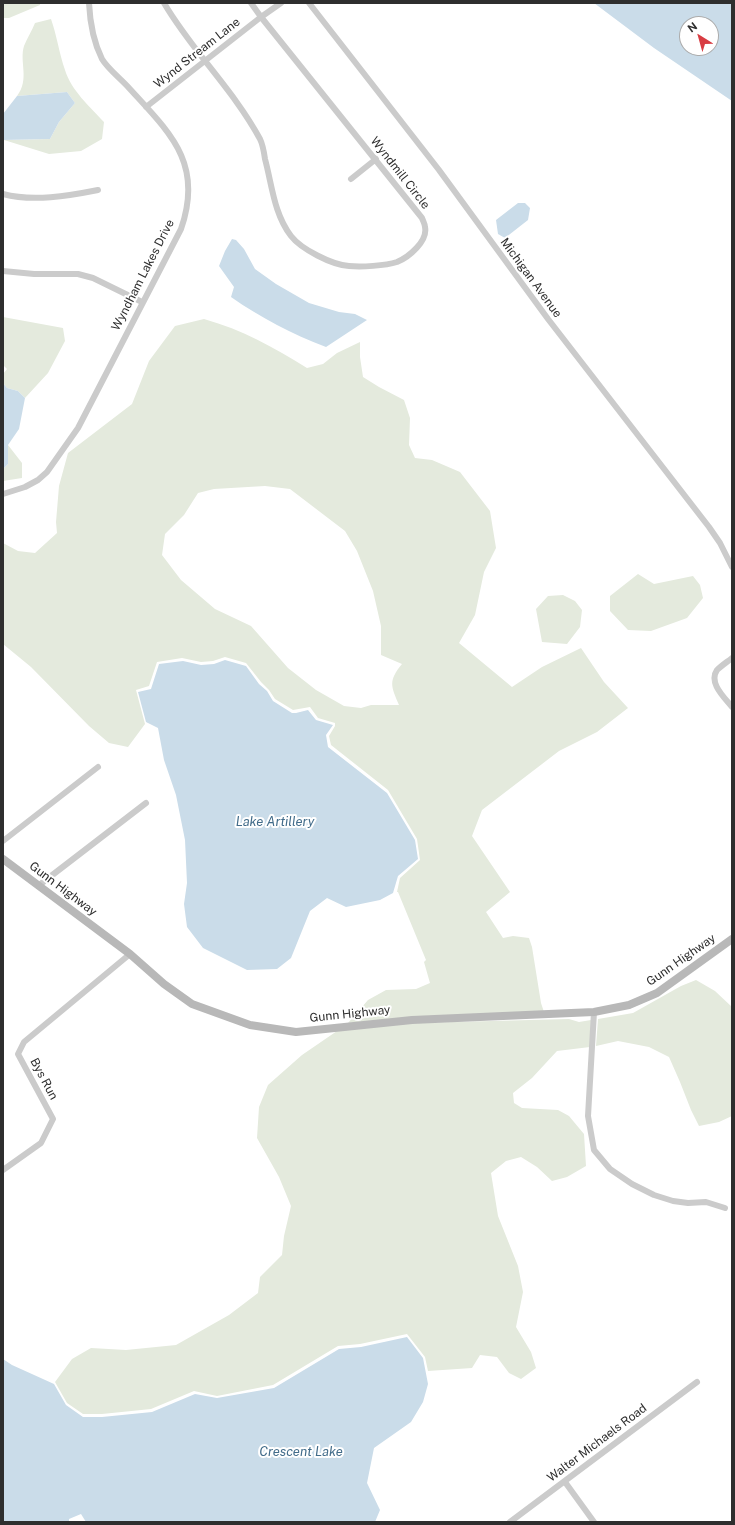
<!DOCTYPE html>
<style>
body{margin:0}
#map{position:relative;width:735px;height:1525px;overflow:hidden;background:#fff;font-family:"Public Sans",sans-serif}
canvas{display:block}
.frame{position:absolute;inset:0;border:4px solid #2e2e2e;pointer-events:none}
.north{position:absolute;left:679px;top:16px;width:40px;height:40px;box-sizing:border-box;background:#fff;border:1px solid #ababab;border-radius:50%;rotate:323deg;font-size:11px;font-weight:700;line-height:16px;text-align:center;color:#2e2e2e}
.north::after{content:'';display:block;margin:auto;width:14px;height:18px;background:#d83d43;clip-path:polygon(50% 0,100% 100%,50% 72%,0 100%)}
</style>
<div id="map">
<canvas width="735" height="1525"></canvas>
<div class="frame"></div>
<div class="north">N</div>
</div>
<script>
const context = document.querySelector('canvas').getContext('2d');
context.lineJoin = 'round';
function fill(path, color) {
  context.fillStyle = color;
  context.fill(path, 'evenodd');
}
function strokePath(path, color, width, dash) {
  context.strokeStyle = color;
  context.lineWidth = width;
  context.lineCap = dash ? 'butt' : 'round';
  context.setLineDash(dash || []);
  context.stroke(path);
}
function drawText(font, color, halo, rows, align = 'center') {
  context.font = font + ' "Public Sans",sans-serif';
  context.lineWidth = 4;
  context.setLineDash([]);
  context.textBaseline = 'middle';
  context.strokeStyle = halo;
  context.fillStyle = color;
  for (const [text, x, y, turn = 0] of rows) {
    context.save();
    context.translate(x, y);
    context.rotate((+turn || 0) * Math.PI / 180);
    context.textAlign = isNaN(turn) ? turn : align;
    if (halo) context.strokeText(text, 0, 0);
    context.fillText(text, 0, 0);
    context.restore();
  }
}
const green = new Path2D(`
 M3,3h37v2l-31,13h-6z
 M51,19c6,17 8,34 14,51 6,20 25,37 39,52l-2,17 -21,12 -32,3 -45,-14 46,-1 9,-17 16,-19 -8,-11 -50,4c13,-17 2,-34 7,-50 3,-8 8,-15 11,-23z
 M3,317l60,11 2,13 -17,32 -23,25 -7,-7 -11,-3 -4,-5v-9l4,-5 -4,-4z
 M204,319c39,11 69,28 103,49l16,-4 14,-11 23,-11v15l3,20 16,10 25,13 6,18 -1,27 6,13 17,2 28,12 30,39 6,37 -12,24 -9,43 -16,28 53,44 30,-20 39,-19 23,34 24,26 -31,24 -38,19 -77,59 -10,26 38,56 -24,20 17,26 10,-2 16,2 3,9 9,56 3,9 -196,11 20,-23 18,-10 30,-1 14,-6 -6,-21 2,-2 -28,-68h-1l3,-14 20,-18 -3,-21 -29,-49 -57,-45 -2,-9 6,-10v-3l-17,-5 -8,-11 -17,3 -18,-11 -6,-9 -8,-8 -15,-19 -21,-6 -12,4 -12,1 -19,-4 -25,4 -8,24 -13,4 9,34 -17,23 -19,-4 -20,-17 -58,-59 -28,-23v-101l15,8 17,2 22,-20 -1,-11 3,-36 9,-33 64,-49 17,-43 26,-35zM265,486l25,3 55,42 12,20 16,40 8,35v29l21,9c-14,17 -11,22 -3,41h-28l-10,3 -17,-2 -28,-16 -28,-22 -37,-42 -36,-17 -34,-29 -19,-25 3,-21 19,-19 14,-22 16,-4z
 M8,445l14,18v15l-19,3v-12l5,-5z
 M638,574l16,10 39,-8 7,9 3,13 -16,20 -36,13 -23,-1 -18,-19v-15z
 M563,595l12,6 7,9 -2,17 -13,17 -25,-2 -6,-33 12,-13z
 M696,980l19,11 17,16v109l-13,6 -20,4 -8,-16 -11,-28 -11,-25 -20,-10 -31,-6 -22,5 2,-27 35,-6 48,-27z
 M569,1019l10,3 12,-2 -1,27 -33,4 -25,27 -19,15 1,10 8,5 36,2 11,6 15,18 2,32 -19,11 -15,4 -15,-14 -16,-10 -15,4 -15,12 7,43 20,50 5,26 -7,35 15,25 5,16 -15,11 -12,-6 -12,-16 -17,-2 -8,13 -44,3 -3,-14 -18,-23 -47,10 -22,2 -65,39 -56,11 -23,-5 -43,18 -49,5h-19l-16,-11 -12,-21 17,-23 19,-11 35,2 50,-5 53,-30 29,-22 2,-16 22,-22 2,-19 7,-30 -12,-29 -22,-39 2,-31 9,-22 34,-30 35,-24 76,-8z`);
const water = new Path2D(`
 M594,3h138v98l-78,-53zM687,24h24v24h-24z
 M67,92l8,11 -16,19 -9,17 -47,1v-26l14,-18z
 M518,203h7l5,5 -2,12 -23,18 -7,-4 -2,-14z
 M232,239l4,1 8,9 11,20 21,15 33,19 30,9 16,2 12,6 -41,27c-34,-13 -65,-29 -95,-50l3,-10 -15,-21 6,-15z
 M3,383l4,5 11,3 7,7 -6,31 -11,16v19l-5,5z
 M225,660l21,6 13,18 8,7 6,10 19,12h4l12,-3 8,10 17,5 -7,10 2,12 59,46 28,47 3,19 -20,17 -5,17 -13,7 -34,7 -19,-9 -17,13 -19,47 -14,11 -30,1 -44,-22 -16,-21 -3,-23 3,-21 -2,-43 -9,-45 -12,-35 -6,-32 -12,-6 -8,-30 13,-3 8,-25 24,-3 18,4 13,-1z
 M407,1337l16,21 5,26 -5,18 -12,20 -37,26 -7,35 13,27 -5,12h-289l-5,-8 -12,5v3h-66v-163l9,6 42,19 12,21 17,12h19l50,-5 43,-18 22,4 57,-10 65,-39 22,-2z`);
const minor = new Path2D(`
 M164,3c28,48 69,86 96,136 3,6 4,13 5,20 7,26 9,55 26,77 10,13 41,29 58,30 12,1 36,0 48,-4 12,-5 31,-21 28,-35 0,-3 -2,-6 -3,-9l-161,-201 -10,-14
 M309,3l130,167 109,149 161,208 11,16 12,24
 M146,107l115,-90 20,-14
 M351,179l25,-20
 M3,194c30,8 65,2 95,-4
 M3,271l31,3h44l15,4 49,24
 M3,494l22,-7 13,-7 9,-8 31,-44 103,-199c23,-66 -11,-96 -52,-141 -8,-9 -21,-19 -27,-29 -9,-18 -12,-36 -13,-56
 M732,658c-5,4 -11,8 -15,12 -9,13 8,28 15,37
 M3,841l95,-74
 M38,886l108,-83
 M594,1012l-6,104 6,34 16,19 22,15 22,11 19,6 15,2 18,-1 19,6
 M3,1170l38,-27 12,-24 -35,-65 6,-12 106,-88
 M565,1482l29,40
 M510,1522l187,-140`);
const secondary = new Path2D(`
 M3,859l127,95 34,30 28,20 58,21 46,7 116,-12 182,-8 35,-7 28,-12 75,-54`);
const streetNames = [
 ["Wynd Stream Lane",197,53,-38],
 ["Wyndmill Circle",400,173,52],
 ["Wyndham Lakes Drive",143,275,-63],
 ["Michigan Avenue",531,278,54],
 ["Gunn Highway",63,889,37],
 ["Gunn Highway",681,960,-35],
 ["Gunn Highway",350,1014,-6],
 ["Bys Run",44,1079,62],
 ["Walter Michaels Road",597,1443,-37]
];
const waterNames = [
 ["Lake Artillery",275,822],
 ["Crescent Lake",301,1452]
];
fill(green, '#e4eadd');
fill(water, '#cadce9');
strokePath(minor, '#cbcbcb', 6);
strokePath(secondary, '#b8b8b8', 8);
drawText('12px', '#2e2e2e', '#fff', streetNames);
drawText('italic 13px', '#426c8a', '#fff', waterNames);
</script>
